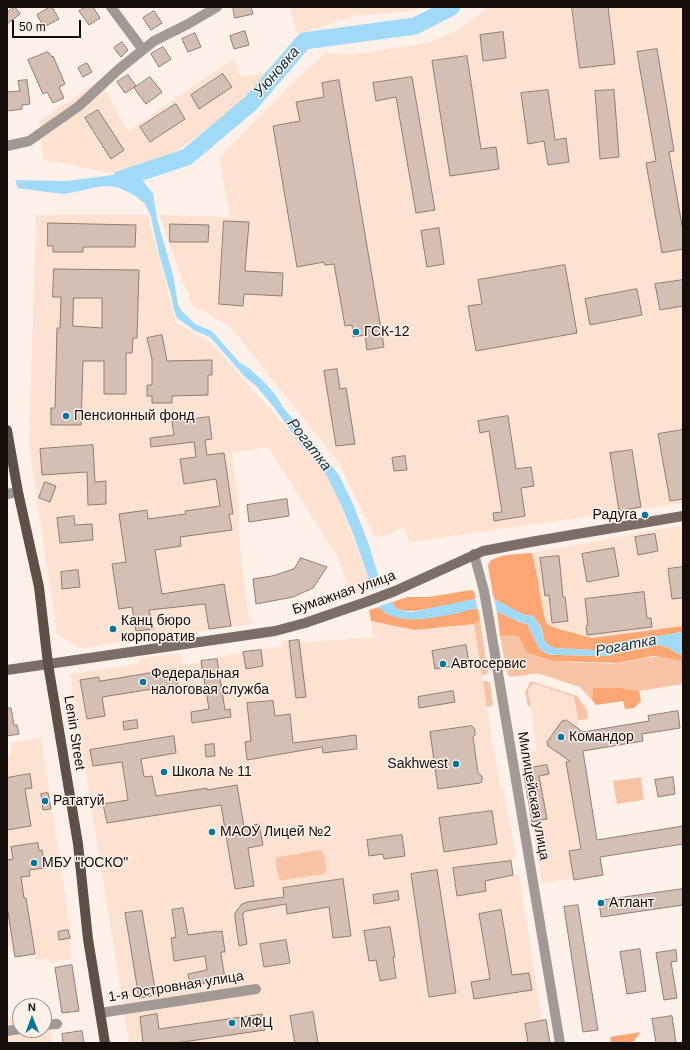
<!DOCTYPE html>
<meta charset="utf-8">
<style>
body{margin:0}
#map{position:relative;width:690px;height:1050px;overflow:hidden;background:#fef1ea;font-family:Arial,sans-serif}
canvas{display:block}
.frame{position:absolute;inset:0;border:8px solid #140d09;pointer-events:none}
.north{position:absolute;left:12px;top:998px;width:40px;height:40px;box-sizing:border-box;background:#fef1ea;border:1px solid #a09690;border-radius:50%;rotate:359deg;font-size:11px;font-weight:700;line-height:16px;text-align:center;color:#140d09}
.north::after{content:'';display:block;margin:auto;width:14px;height:18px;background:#00769f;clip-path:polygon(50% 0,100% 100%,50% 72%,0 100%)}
.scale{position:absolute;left:12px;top:20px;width:69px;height:18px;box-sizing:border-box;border:2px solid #140d09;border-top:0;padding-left:5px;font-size:12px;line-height:14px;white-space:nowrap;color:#140d09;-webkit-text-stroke:3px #fef1ea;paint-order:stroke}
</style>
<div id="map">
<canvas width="690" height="1050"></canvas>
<div class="frame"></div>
<div class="north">N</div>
<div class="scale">50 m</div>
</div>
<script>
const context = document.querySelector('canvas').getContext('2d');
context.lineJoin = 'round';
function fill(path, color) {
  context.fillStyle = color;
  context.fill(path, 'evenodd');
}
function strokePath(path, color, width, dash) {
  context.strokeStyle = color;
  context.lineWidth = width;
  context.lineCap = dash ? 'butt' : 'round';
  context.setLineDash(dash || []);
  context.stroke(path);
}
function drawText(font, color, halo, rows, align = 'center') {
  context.font = font + ' Arial,sans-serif';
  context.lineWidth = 3;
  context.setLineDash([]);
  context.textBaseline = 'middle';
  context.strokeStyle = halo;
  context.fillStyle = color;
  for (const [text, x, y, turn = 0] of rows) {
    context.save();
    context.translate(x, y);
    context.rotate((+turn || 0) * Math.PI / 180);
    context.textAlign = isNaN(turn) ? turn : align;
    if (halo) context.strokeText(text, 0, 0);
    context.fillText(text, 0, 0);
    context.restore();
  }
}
const built = new Path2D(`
 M289,7h132l-9,4 -59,5 -55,19z
 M489,7h194v496l-273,39 -7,-15 -15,8 -13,2 -36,-74 -108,-136 -39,-22 -33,-90 71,2 -11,-59 70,-72 37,-34 23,3 82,-13 30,-14z
 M234,58l7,19 28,-5 -21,30 -84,57 -42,16 -78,-15 -5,-39 61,-41 28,51z
 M36,215h112l28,108 34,19 119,133 44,115 -20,5 -16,-39 -69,-109 -36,6 7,52v30l8,72 4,14 7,2 -177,25 -24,-14 -28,-188z
 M683,525v101l-91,12 -37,-10 -8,-4 -3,-8 -6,-36 -6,-27z
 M371,621l44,9 59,-6 26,163 3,1 13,67 -5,6 -6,15 14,-2 22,139 2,7h3l4,23h-421l-59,-369 66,-10 4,-5 38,-6 3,1 2,11 34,-6 4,-3 61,-10 2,-5 15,-1v3l74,-6z
 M532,683l42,14 9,54 -18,3 15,92 18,-3 5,32 -61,8 -22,-129 17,-3 -9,-61z
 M41,738l31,201 -3,1 3,19 -23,4 -1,-5 -12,2 -2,-6 -19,3 -1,-6 -7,-7v-185h1l5,-17z
 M48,1013l5,30h-46v-24l13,-2v13h24v-16z`);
const green = new Path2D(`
 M480,620l8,52 -1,2 -5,1 -8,-51z
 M515,634c9,6 9,18 20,22 18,7 39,6 58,7 10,0 22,2 33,-1 24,-5 33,-8 57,-1v23l-44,7 -18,-3h-28l-1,12 -12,-13 -40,-13c-10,-2 -20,4 -31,2l-2,-3 -7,-37z
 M483,681h4l3,2 3,21 -1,2 -5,1z
 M530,682h4l43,14 10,14 1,9 -10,1 -4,-23 -41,-14 -5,7 3,16h-3l-3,-13z
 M641,777l3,23 -27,4 -4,-23z
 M319,850l3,1c3,5 5,15 4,21l-3,2 -40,6h-3c-3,-6 -5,-16 -4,-22l3,-1z`);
const forest = new Path2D(`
 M532,553l6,27 6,36 3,8 8,4 37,10 91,-12v6l-67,11 -23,7 -39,-2c-15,-7 -8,-10 -13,-21 -2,-4 -6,-8 -8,-11l-9,-1 -30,-16 -6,-33c1,-3 2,-6 6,-7 9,-5 27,-5 38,-6z
 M471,590l3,1 2,8c-17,3 -61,15 -76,11 -5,-1 -6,-4 -8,-8l16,-5h20z
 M379,607l8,7 91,-5 2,11 -6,4 -59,6 -44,-9 -2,-11z
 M497,611l22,11 8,2 12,24 8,6 9,1 53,1 12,-5 39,-6 9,3 9,6 5,1v6l-22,-4 -8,-1 -35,7 -65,-2 -23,-7 -4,-3 -7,-14 -4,-2 -15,1z
 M593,688h28l18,3 2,10 -7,7 -9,1 -2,-8 -27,4 -4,-5z
 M640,1032l-7,11h-22l-1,-6z`);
const water = new Path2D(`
 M128,173l13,6 12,14 4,26 16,56 5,29 3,6 14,14 17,7 28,32c12,5 38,31 42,43l57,69 14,29 16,41 10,33 16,29 4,3 12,2 68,-14 15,1 30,16 9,1 8,12 3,12 3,4 7,4 39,2 23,-7 66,-11 1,23 -5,-1 -9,-6 -9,-3 -39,6 -12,5 -53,-1 -9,-1 -8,-6 -12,-24c-9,-2 -17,-6 -25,-10 -4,-2 -8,-5 -11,-5 -11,-2 -23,1 -33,4 -20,4 -54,12 -72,0 -12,-8 -14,-24 -18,-37 -9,-27 -40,-117 -65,-128l-30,-42 -17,-20 -10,-8 -36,-41 -15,-6 -18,-13 -3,-8 -2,-11 -13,-45 -8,-37 -6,-13 -11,-9 -17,-8 -14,-1 -39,8 -57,-7v-7l60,1z`);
const pier = new Path2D(`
 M7,178h8l3,13 -11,-2z
 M385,585l9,16 -17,6 -7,-16z
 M479,596l15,1 3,17 -7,-3h-12l-3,-14z`);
const river = new Path2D(`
 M121,179l66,-22 64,-54 53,-62 111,-15 37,-19`);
const building = new Path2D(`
 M15,7l5,7 -13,10v-11z
 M50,7h2l7,12 -15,8 -7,-12z
 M86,7h7l7,11 -11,7 -10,-14z
 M233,7h18l2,7 -18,4z
 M572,7h36l7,57 -35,4z
 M154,11l8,12 -11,7 -8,-12z
 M245,31l4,14 -15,4 -4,-13z
 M503,32l3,26 -23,3 -3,-26z
 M195,33l6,14 -13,5 -6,-13z
 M122,42l6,8 -7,7 -7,-9z
 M163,47l8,12 -12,8 -8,-13z
 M657,49l17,102 -5,1 14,79v18l-21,4 -16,-90 10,-2 -19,-109z
 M48,52l4,5 1,-1 12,28 -6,3 5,11 -11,5 -6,-11 -4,2 -15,-34z
 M467,56l14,93 15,-2 3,22 -49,7 -18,-115z
 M87,63l5,9 -9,5 -5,-9z
 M223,74l9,13 -33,22 -8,-14z
 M128,75l8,11 -11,7 -8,-11z
 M150,77l12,15 -16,12 -12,-16z
 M412,77l23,133 -19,3 -20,-116 -20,4 -3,-18z
 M27,80l3,24 -8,1v4l-15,2v-19l13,-1 -2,-10z
 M339,80l45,267 -17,3 -2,-15 -12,2 -1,-12 -7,1 -11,-62 -9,1 -1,-3 -27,5 -24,-141 27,-5 -4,-19 28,-5 -2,-14z
 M548,90l7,50 11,-2 3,24 -21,3 -4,-24 -16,3 -7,-51z
 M614,90l5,67 -19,2 -5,-68z
 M176,104l9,15 -35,23 -10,-15z
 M98,110l26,40 -13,9 -26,-41z
 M224,221l25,1 -4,49 38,2 -1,23 -38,-2 -1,12 -24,-2z
 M48,223l88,2 -1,22h-52v5h-30v-6h-5z
 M170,224l39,1 -1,17h-38z
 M439,228l5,36 -17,3 -6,-36z
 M565,265l12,68 -101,18 -8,-45 14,-2 -4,-24z
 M54,269l85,1 -2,68h-4l-1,15h-6v41h-22v-33h-21l-2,64h-30v-17h4l2,-80h3l1,-31h-8zM74,298h28v30l-29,-2z
 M683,280v26l-23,4 -5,-26z
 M637,289l5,26 -52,10 -5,-26z
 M162,335l5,26 45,-1v15h-4v20l-36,1v7h-20v-7h-5v-11h5v-26l-5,-21z
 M337,369l3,20 6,-1 9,56 -19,2 -12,-75z
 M508,416l8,53 15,-2 3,19 -13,2 4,28 -31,5 -1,-8 9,-1 -13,-81 -9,2 -2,-12z
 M209,417l3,22 -7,1 2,15 17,-2 9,61h-4l3,16 -52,7 1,9 -26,4 7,44 62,-10 7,42 -22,3 -4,-25 -56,6 5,19 -18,2 -4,-24 -13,2 -7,-45 14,-2 -7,-48 28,-4 1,9 38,-5 -1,-3 35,-5 -4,-27 -32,5 -4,-25 16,-2 -2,-15 -43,5 -1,-9 24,-3 -2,-13z
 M683,430v69l-13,2 -12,-67z
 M93,445l2,37 11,-1v23l-18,1 -1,-33 -45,3 -2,-26z
 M632,450l9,57 -22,4 -9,-58z
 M405,456l2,14 -13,1 -2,-13z
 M45,482l11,4 -6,16 -11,-4z
 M287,499l2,17 -40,6 -2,-17z
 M74,516l1,9 17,-1 1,16 -33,3 -3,-25z
 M655,534l3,17 -20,4 -3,-18z
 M614,548l5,28 -32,6 -5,-28z
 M559,556l4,41h2l3,24 -16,2 -3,-28 -4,1 -5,-38z
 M301,558l26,9 -14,21 -20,9 -37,7 -3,-25 19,-3 22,-7z
 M683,567v31l-11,1 -4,-30z
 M78,570l2,17 -18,2 -1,-17z
 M644,592l3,26h4l1,9 -65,8 -1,-9 2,-1 -3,-26z
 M299,640l7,57 -10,1 -7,-57z
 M466,645l3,18 -34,6 -3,-18z
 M261,650l2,16 -17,3 -3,-17z
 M217,659l8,51 5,-1 1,8 -39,6 -1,-11 18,-3 -8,-48z
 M175,669l3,16 -76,12 3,19 -18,3 -7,-39 19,-3v4z
 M453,691l2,11 -36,6 -1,-11z
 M273,701l2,15 15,-2 3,29 63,-8 1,14 -34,4 -1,-6 -75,13 -2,-18 6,-1 -4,-38z
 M7,708h4l3,17h3l2,9 -12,2z
 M678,711l2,17 -38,6 1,7 -60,10 14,89 86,-14v18l-83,13 3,18 -29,5 -5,-29 12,-2 -15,-87 4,-1 -22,-15 -1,-4 15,-21 4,-1 17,12 66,-11 -1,-5z
 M137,720l1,8 -14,2 -1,-8z
 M472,726l3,4v5l-2,2 5,36 4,3v5l-2,2 -42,6 -8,-57z
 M174,736l2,17 -35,6 3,18 8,-1 4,20 51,-8v2l30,-5 7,42 15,-3 4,21 -15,3 6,38 -19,3 -14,-84 -114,18 -4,-19 25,-4 -6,-38 -29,4 -3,-16z
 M214,744l1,12 -9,1 -1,-12z
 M547,765l2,9 -10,2 8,43 -15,3 -9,-53z
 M30,774l2,14 -7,1 6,37 -24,4v-52z
 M673,777l2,17 -17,3 -3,-17z
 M48,793l3,16 -8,1 -2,-16z
 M492,811l5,33 -53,8 -5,-34z
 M402,835l3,21 -21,3 -1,-5 -14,2 -2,-16z
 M38,843l1,8 3,-1 3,18 -16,2 1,6 -9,1 3,21h2l9,56 -20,3 -8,-51v-46l6,-1 -2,-12z
 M511,861l2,14 -28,6 1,10 -29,5 -4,-28z
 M437,870l19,123 -27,4 -18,-123z
 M343,879l8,57 -18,2 -4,-31 -42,7 -1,-10 -40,7 -3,2v4l4,27 -8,2 -4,-28v-5l7,-9 5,-2 37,-5 -1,-9z
 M683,889v16l-82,12 -2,-16z
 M398,891l1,9 -25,4 -1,-9z
 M578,905l20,125 -15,2 -19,-125z
 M183,908l5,27 29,-4 1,1 4,-1 3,21h-4v2l4,25 -26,5 1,2 -9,1 -3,-13 19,-4 -2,-14 -31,5 -3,-23 5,-1 -4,-27z
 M501,910l11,65 17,-2 3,17 -58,9 -3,-17 19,-3 -11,-65z
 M142,911l14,84 -17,3 -14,-85z
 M390,927l5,30h-2l3,21 -16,3 -4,-21 -7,1 -5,-30z
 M68,930l2,8 -11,2 -1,-8z
 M286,940l4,23 -26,4 -4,-23z
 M640,949l6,42 -19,3 -7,-42z
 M676,950l1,11 -6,1 6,36 -13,2 -8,-47z
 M72,965l7,46 -17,2 -7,-45z
 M313,1012l5,31h-23l-5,-27z
 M157,1014l2,15 103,-15 3,16 -89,13h-33l-3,-26z
 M672,1016l4,27h-20l-4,-24z
 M546,1020l4,23h-22l-3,-19z
 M82,1031l2,12h-21l-1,-9z`);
const street = new Path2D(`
 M111,7l32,43
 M7,146l22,-5 50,-35 40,-37 35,-28 34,-17 29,-17
 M7,494l11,-2
 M474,554l10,37 5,28 71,424
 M100,1013l156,-24
 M44,1025l13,-1
 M7,1031l13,-2`);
const secondary = new Path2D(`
 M7,670l268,-39 30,-8 61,-21 29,-11 88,-40 53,-10 147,-25`);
const primary = new Path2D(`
 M7,430l11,62 21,95 9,77 30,180 10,95 17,104`);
const markers = [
 [356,332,4,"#00769f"],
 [66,416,4,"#00769f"],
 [645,515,4,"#00769f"],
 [113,629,4,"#00769f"],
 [443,664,4,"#00769f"],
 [143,682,4,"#00769f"],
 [561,737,4,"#00769f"],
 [456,764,4,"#00769f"],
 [164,772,4,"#00769f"],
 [45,801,4,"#00769f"],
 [212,832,4,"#00769f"],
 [34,863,4,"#00769f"],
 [601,903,4,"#00769f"],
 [232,1023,4,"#00769f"]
];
const poiNames = [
 ["ГСК-12",364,332],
 ["Пенсионный фонд",74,416],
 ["Радуга",637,515,"right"],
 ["Канц бюро",121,621],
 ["корпоратив",121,637],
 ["Автосервис",451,664],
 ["Федеральная",151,674],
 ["налоговая служба",151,690],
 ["Командор",569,737],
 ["Sakhwest",448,764,"right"],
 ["Школа № 11",172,772],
 ["Рататуй",53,801],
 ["МАОУ Лицей №2",220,832],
 ["МБУ \"ЮСКО\"",42,863],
 ["Атлант",609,903],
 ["МФЦ",240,1023]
];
const streetNames = [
 ["Бумажная улица",344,593,-19],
 ["Lenin Street",74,733,81],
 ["Милицейская улица",533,796,80],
 ["1-я Островная улица",176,987,-9]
];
const waterNames = [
 ["Уюновка",277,72,-49],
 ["Рогатка",309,445,52],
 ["Рогатка",626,646,-11]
];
fill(built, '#fee2d1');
fill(green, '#f8c3a4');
fill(forest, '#fca773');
fill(water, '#a1daf9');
fill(pier, '#fef1ea');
strokePath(river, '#a1daf9', 17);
fill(building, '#d3bfb3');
strokePath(building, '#907d72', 1);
strokePath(street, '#a29994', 10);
strokePath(secondary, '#7a6e66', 10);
strokePath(primary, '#5e4f47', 10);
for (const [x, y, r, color] of markers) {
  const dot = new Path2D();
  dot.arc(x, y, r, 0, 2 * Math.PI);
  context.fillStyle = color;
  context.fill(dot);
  strokePath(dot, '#fef1ea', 1.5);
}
drawText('14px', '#140d09', '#fef1ea', poiNames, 'left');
drawText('14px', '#140d09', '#fef1ea', streetNames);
drawText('italic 15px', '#033449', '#fef1ea', waterNames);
</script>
